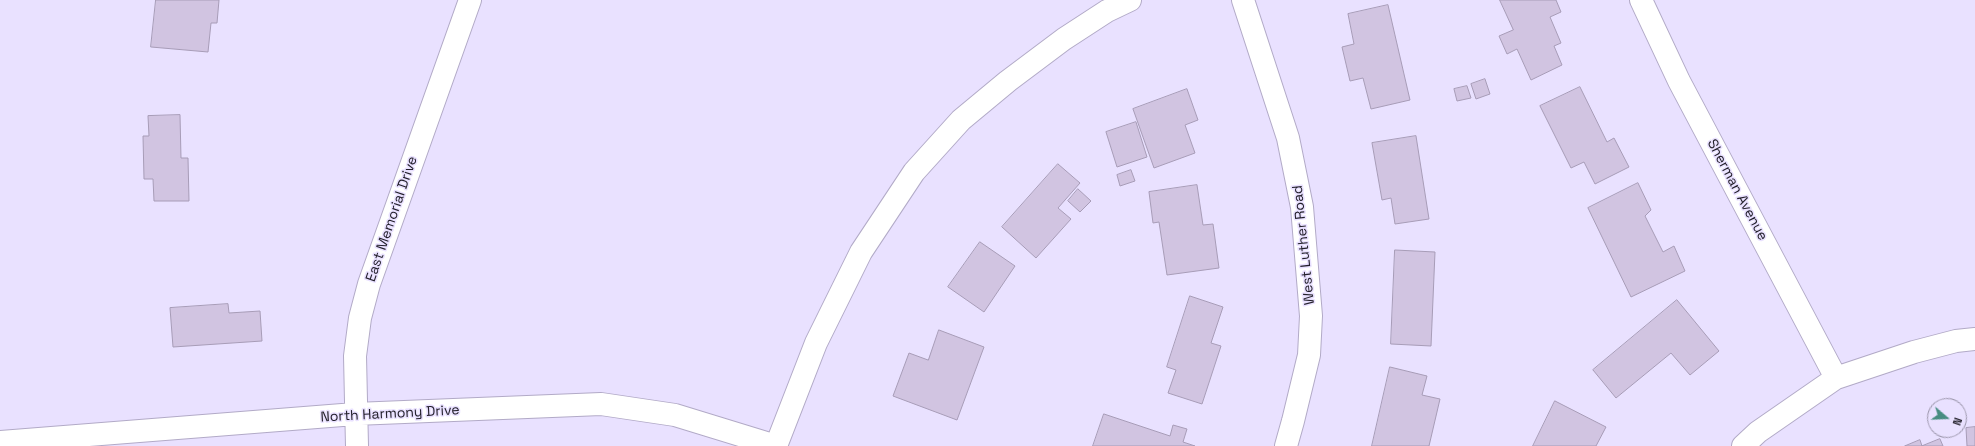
<!DOCTYPE html>
<style>
body{margin:0}
#map{position:relative;width:1975px;height:446px;overflow:hidden;background:#e9e1ff;font-family:"Space Grotesk",sans-serif}
canvas{display:block}
.north{position:absolute;left:1927px;top:398px;width:40px;height:40px;box-sizing:border-box;background:#e9e1ff;border:1px solid #9a94aa;border-radius:50%;rotate:109deg;font-size:11px;font-weight:700;line-height:16px;text-align:center;color:#23202b}
.north::after{content:'';display:block;margin:auto;width:14px;height:18px;background:#478c81;clip-path:polygon(50% 0,100% 100%,50% 72%,0 100%)}
</style>
<div id="map">
<canvas width="1975" height="446"></canvas>
<div class="north">N</div>
</div>
<script>
const context = document.querySelector('canvas').getContext('2d');
context.lineJoin = 'round';
function fill(path, color) {
  context.fillStyle = color;
  context.fill(path, 'evenodd');
}
function strokePath(path, color, width, dash) {
  context.strokeStyle = color;
  context.lineWidth = width;
  context.lineCap = dash ? 'butt' : 'round';
  context.setLineDash(dash || []);
  context.stroke(path);
}
function drawText(font, color, halo, rows, align = 'center') {
  context.font = font + ' "Space Grotesk",sans-serif';
  context.lineWidth = 3;
  context.setLineDash([]);
  context.textBaseline = 'middle';
  context.strokeStyle = halo;
  context.fillStyle = color;
  for (const [text, x, y, turn = 0] of rows) {
    context.save();
    context.translate(x, y);
    context.rotate((+turn || 0) * Math.PI / 180);
    context.textAlign = isNaN(turn) ? turn : align;
    if (halo) context.strokeText(text, 0, 0);
    context.fillText(text, 0, 0);
    context.restore();
  }
}
const building = new Path2D(`
 M156,0h63l-2,23h-6l-3,29 -57,-5z
 M1500,0h56l5,12 -11,5 11,26 -7,3 8,19 -31,15 -14,-31 -10,5 -8,-18 14,-6z
 M1388,5l22,95 -39,9 -8,-31 -13,3 -8,-34 12,-3 -6,-30z
 M1485,79l5,15 -14,5 -5,-15z
 M1467,86l4,12 -14,3 -3,-12z
 M1580,87l27,55 7,-4 15,29 -34,17 -11,-22 -13,6 -31,-62z
 M1187,89l11,31 -13,5 10,28 -41,15 -21,-59z
 M180,115l1,43h7l1,43h-35l-1,-22h-9l-1,-43h6l-1,-20z
 M1136,122l11,35 -30,10 -11,-35z
 M1416,136l13,83 -34,5 -4,-26 -9,2 -10,-57z
 M1058,164l22,19 -22,25 13,11 -35,39 -34,-31z
 M1131,170l4,11 -15,5 -3,-11z
 M1638,183l13,27 -6,6 18,36 11,-6 11,25 -54,26 -43,-89z
 M1197,185l6,40 10,-1 6,44 -52,7 -8,-53 -6,1 -4,-31z
 M1078,189l13,12 -11,11 -12,-11z
 M980,242l35,24 -31,46 -36,-25z
 M1395,250l40,2 -4,94 -40,-2z
 M1190,296l33,11 -12,36 10,3 -19,58 -34,-11 8,-23 -9,-3z
 M1677,300l42,51 -29,24 -19,-22 -55,45 -23,-28z
 M228,304l1,9 31,-2 2,30 -89,6 -3,-39z
 M939,330l45,17 -27,73 -64,-24 16,-43 19,7z
 M1390,367l37,9 -5,19 18,4 -11,47h-57z
 M1555,401l51,26 -10,19h-63z
 M1104,414l66,22 3,-11 14,4 -4,13 12,4h-102z
 M1975,427v19h-8l-1,-18z
 M1940,439l3,7h-21z
 M1920,440l2,6h-17z`);
const street = new Path2D(`
 M1243,0l45,138 14,69 9,109 -2,39 -16,66 -7,25
 M1641,0l38,81 157,297
 M0,442l355,-28 246,-10 74,11 101,31
 M357,446l-2,-90 5,-38 9,-34 101,-284
 M776,446l40,-103 45,-91 53,-80 47,-52 47,-39 56,-42 43,-28 23,-11
 M1743,446l15,-14 78,-54 78,-26 42,-11 19,-2`);
const streetNames = [
 ["Sherman Avenue",1737,190,62],
 ["East Memorial Drive",392,219,-71],
 ["West Luther Road",1304,245,-96],
 ["North Harmony Drive",390,414,-3]
];
fill(building, '#d1c4e1');
strokePath(building, '#a79cb7', 1);
strokePath(street, '#b2aac7', 24);
strokePath(street, '#fff', 22);
drawText('14px', '#23202b', '#e9e1ff', streetNames);
</script>
